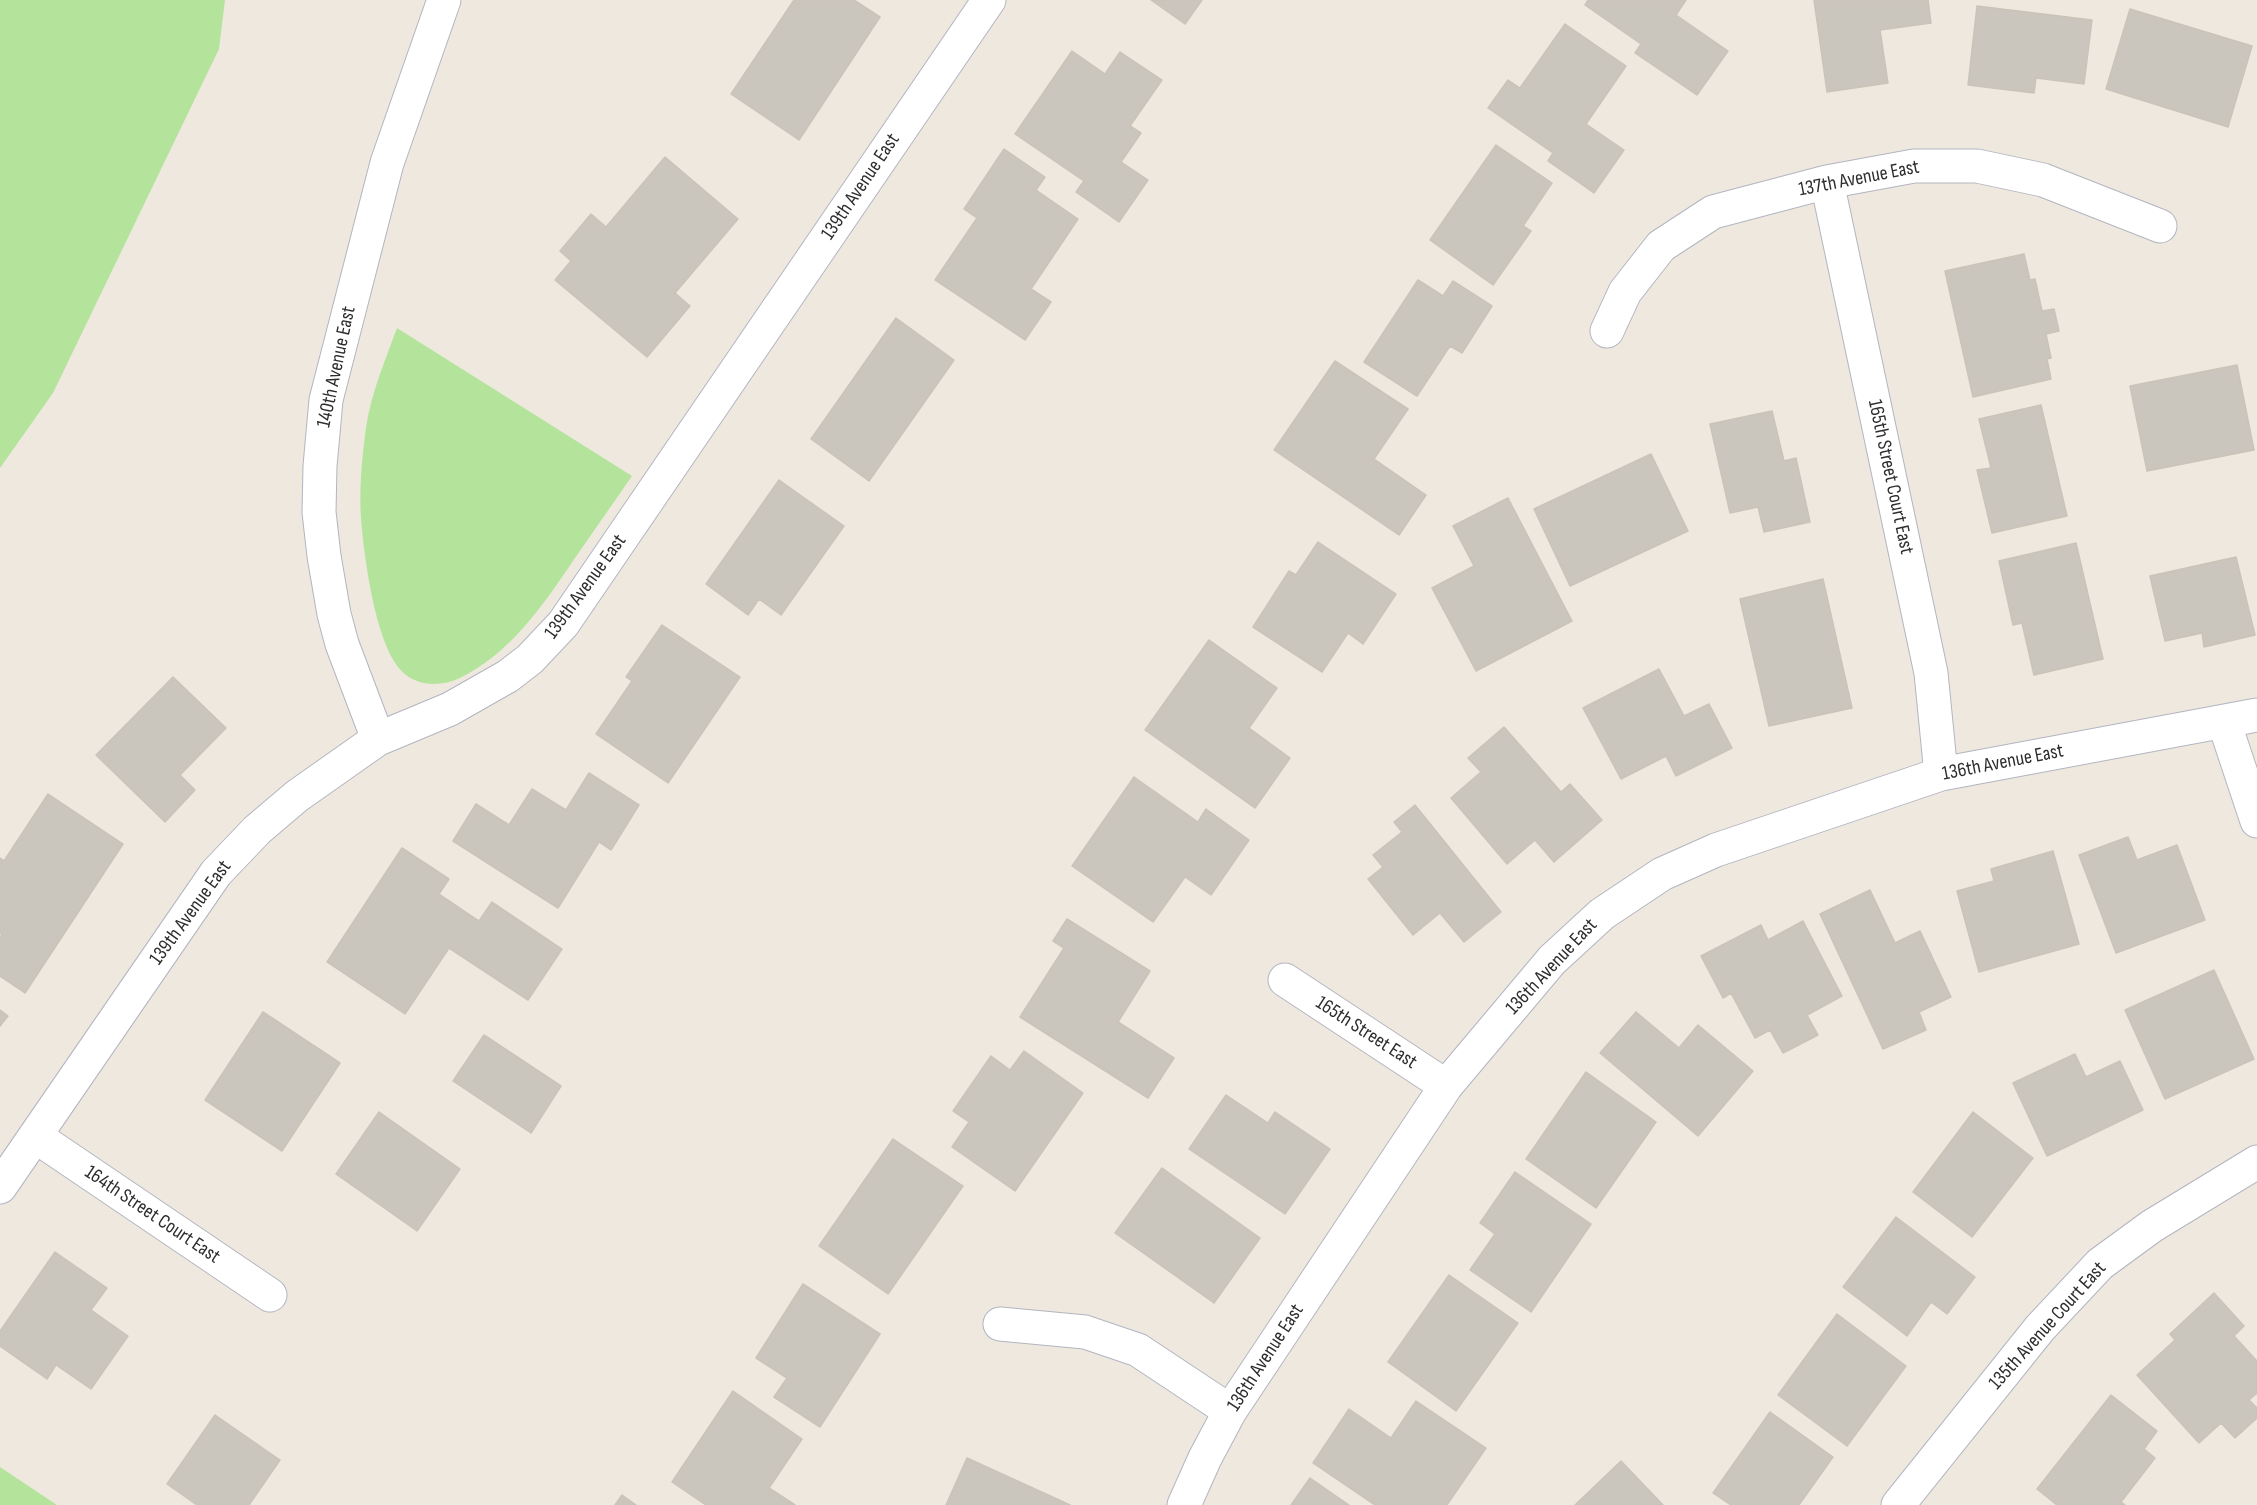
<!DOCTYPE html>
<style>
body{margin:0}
canvas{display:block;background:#eee8df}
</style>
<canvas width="2257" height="1505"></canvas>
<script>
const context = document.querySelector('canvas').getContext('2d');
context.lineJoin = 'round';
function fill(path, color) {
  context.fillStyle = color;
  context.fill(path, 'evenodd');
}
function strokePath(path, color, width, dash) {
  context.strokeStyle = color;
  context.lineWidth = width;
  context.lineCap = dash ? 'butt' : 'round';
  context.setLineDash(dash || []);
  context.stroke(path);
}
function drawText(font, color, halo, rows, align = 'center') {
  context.font = font + ' "Sofia Sans Condensed",sans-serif';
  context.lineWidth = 4.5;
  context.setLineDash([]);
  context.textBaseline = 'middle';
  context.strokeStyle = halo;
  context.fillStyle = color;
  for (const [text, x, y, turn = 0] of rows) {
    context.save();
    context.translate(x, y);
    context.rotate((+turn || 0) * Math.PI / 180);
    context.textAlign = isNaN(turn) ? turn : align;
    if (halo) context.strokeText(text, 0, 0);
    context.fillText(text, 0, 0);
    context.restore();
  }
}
const green = new Path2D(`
 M0,0h225l-6,49 -166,344 -53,75z
 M397,328l235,148c-19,27 -38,55 -57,82 -31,46 -64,95 -115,120 -21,10 -48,8 -62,-11 -23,-29 -34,-110 -37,-148 -2,-30 1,-62 5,-91 5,-35 19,-67 31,-100z
 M0,1467l57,38h-57z`);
const building = new Path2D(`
 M794,0h60l26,17 -81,123 -68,-46z
 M1151,0h51l-17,24z
 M1588,0h98l-10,15 52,36 -31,44 -62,-42 6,-9 -56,-39z
 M1814,0h114l3,23 -51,7 8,53 -61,9z
 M1977,6l115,14 -8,64 -48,-6 -2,15 -66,-8z
 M2130,9l122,37 -24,81 -122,-38z
 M1565,24l61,42 -40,58 38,26 -30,43 -46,-32 5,-8 -65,-45 20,-28 12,8z
 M1072,51l33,23 15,-22 42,28 -32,46 11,7 -20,29 27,18 -29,42 -43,-30 8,-11 -69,-47z
 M1496,145l56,38 -29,43 8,5 -38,54 -63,-45z
 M1004,149l41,28 -9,13 42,29 -47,70 20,13 -26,38 -90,-60 42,-62 -13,-9z
 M665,157l73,62 -63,74 15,13 -43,51 -92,-77 16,-19 -11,-10 31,-37 15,13z
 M2024,254l6,26 5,-1 7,32 12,-2 5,22 -13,3 5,24 -4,1 4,20 -78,18 -28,-126z
 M1418,280l25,16 10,-15 39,25 -30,47 -12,-7 -33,50 -53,-34z
 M896,318l58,42 -85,121 -58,-42z
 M1335,361l73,48 -34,50 52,36 -27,40 -125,-85z
 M2237,365l17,85 -107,21 -17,-85z
 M2041,405l26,111 -75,17 -15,-63 14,-2 -12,-49z
 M1772,411l12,50 12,-3 14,64 -46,10 -6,-25 -28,6 -20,-89z
 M1651,454l37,77 -118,55 -36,-77z
 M779,480l65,46 -63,89 -22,-16 -11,16 -42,-31z
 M1508,498l64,123 -96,50 -44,-83 42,-22 -21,-40z
 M1318,542l78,52 -33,50 -15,-11 -26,39 -69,-45 36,-56 7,4z
 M2076,543l27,116 -69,16 -12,-52 -9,2 -14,-64z
 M2236,557l19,78 -51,12 -2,-14 -37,8 -15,-65z
 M1823,579l29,129 -83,18 -29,-127z
 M662,625l78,52 -72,106 -72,-49 36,-53 -6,-4z
 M1209,640l68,48 -28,40 41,30 -35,50 -110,-78z
 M1659,669l25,47 25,-12 23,44 -56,28 -10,-20 -45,23 -38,-71z
 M173,677l53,51 -46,47 15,15 -30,32 -69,-67z
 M1504,727l57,65 9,-8 32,36 -48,42 -19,-22 -28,24 -56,-66 30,-26 -13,-14z
 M589,773l50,32 -28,45 -12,-8 -41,66 -105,-67 23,-37 33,21 23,-36 34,21z
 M1134,777l64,45 8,-13 43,31 -38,55 -26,-18 -32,45 -81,-56z
 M48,794l75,50 -98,149 -25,-17v-39l2,-3 -2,-1v-75l4,3z
 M1415,805l86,107 -37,30 -24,-29 -27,22 -45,-56 15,-12 -10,-12 29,-23 -8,-10z
 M2128,837l9,23 40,-15 28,75 -89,33 -37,-98z
 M402,848l47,31 -10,15 40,27 13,-19 70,47 -34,51 -79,-52 -44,66 -78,-52z
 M2053,851l26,93 -100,28 -22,-81 37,-10 -3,-12z
 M1870,890l25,53 25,-12 31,66 -32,15 7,18 -43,19 -63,-135z
 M1067,919l83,52 -32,51 56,36 -26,40 -128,-81 44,-69 -11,-7z
 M1803,921l39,75 -35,19 11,20 -35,18 -13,-23 -15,8 -24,-45 -8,5 -22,-42 60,-31 7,15z
 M2214,970l40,89 -89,40 -40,-89z
 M0,1010l8,6 -8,10z
 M263,1012l77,51 -58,88 -77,-51z
 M1636,1012l43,36 19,-23 55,46 -55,65 -98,-83z
 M484,1035l77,51 -30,47 -78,-52z
 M1024,1051l59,42 -68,98 -63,-44 17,-25 -16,-11 38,-55 19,14z
 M2075,1054l11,23 34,-16 23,49 -96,46 -34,-73z
 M1586,1072l70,50 -60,86 -70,-49z
 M1226,1095l42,28 7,-11 55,37 -45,65 -96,-65z
 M379,1112l81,57 -43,62 -81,-57z
 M1973,1112l60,46 -61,79 -59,-45z
 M893,1139l70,47 -75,108 -69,-48z
 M1162,1168l98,70 -46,65 -99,-70z
 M1515,1172l76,52 -60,88 -61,-42 25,-36 -15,-11z
 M1896,1217l79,60 -28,37 -16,-12 -24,34 -64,-49z
 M55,1252l52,36 -16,22 37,26 -37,53 -35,-24 -9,14 -47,-33v-15z
 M1449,1275l69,48 -62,88 -68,-49z
 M803,1284l77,50 -60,93 -46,-30 13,-19 -31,-20z
 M2214,1293l30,33 -10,10 23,25v32l-8,7 8,8v10l-22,20 -14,-15 -22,20 -62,-68 38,-35 -5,-6z
 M1837,1314l69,52 -59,80 -69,-51z
 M733,1391l69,48 -33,49 26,17h-89l-34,-23z
 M2111,1395l46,36 -13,18 11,9 -34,44 4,3h-68l-20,-16z
 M1416,1401l70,47 -39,57h-72l-62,-42 36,-54 42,29z
 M1770,1412l63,45 -34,48h-68l-18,-12z
 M215,1415l65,45 -31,45h-52l-30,-21z
 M967,1458l103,47h-124z
 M1621,1461l42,44h-88z
 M1310,1478l39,27h-58z
 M622,1495l14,10h-21z`);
const minor = new Path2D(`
 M1827,182l104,491 10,101
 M1607,331l18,-39 36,-46 52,-34 114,-30 87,-16h63l66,14 117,46
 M2224,722l33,99
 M378,739l-36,-95 -8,-30 -10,-58 -5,-44 1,-46 6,-66 61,-237 57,-163
 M1285,980l161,106
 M35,1136l235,159
 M0,1187l216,-314 41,-43 40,-34 81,-57 72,-30 58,-33 22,-17 33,-35 426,-624
 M1000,1324l85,8 53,18 92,61
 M1184,1505l21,-47 25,-47 216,-325 106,-126 50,-46 60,-40 54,-24 225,-76 316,-59
 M1898,1505l142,-177 60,-64 52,-38 105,-64`);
const streetNames = [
 ["137th Avenue East",1859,179,-11],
 ["139th Avenue East",861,187,-56],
 ["140th Avenue East",337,367,-78],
 ["165th Street Court East",1890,477,78],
 ["139th Avenue East",586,587,-54],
 ["136th Avenue East",2003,763,-11],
 ["139th Avenue East",191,913,-54],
 ["136th Avenue East",1552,967,-47],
 ["165th Street East",1366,1033,33],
 ["164th Street Court East",152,1215,34],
 ["135th Avenue Court East",2048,1326,-48],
 ["136th Avenue East",1266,1358,-57]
];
fill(green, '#b4e49c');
fill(building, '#cac6bd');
strokePath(building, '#cac4b8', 1.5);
strokePath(minor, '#b3b5c0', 35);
strokePath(minor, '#fff', 33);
drawText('20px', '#2d2d2d', '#fff', streetNames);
</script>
